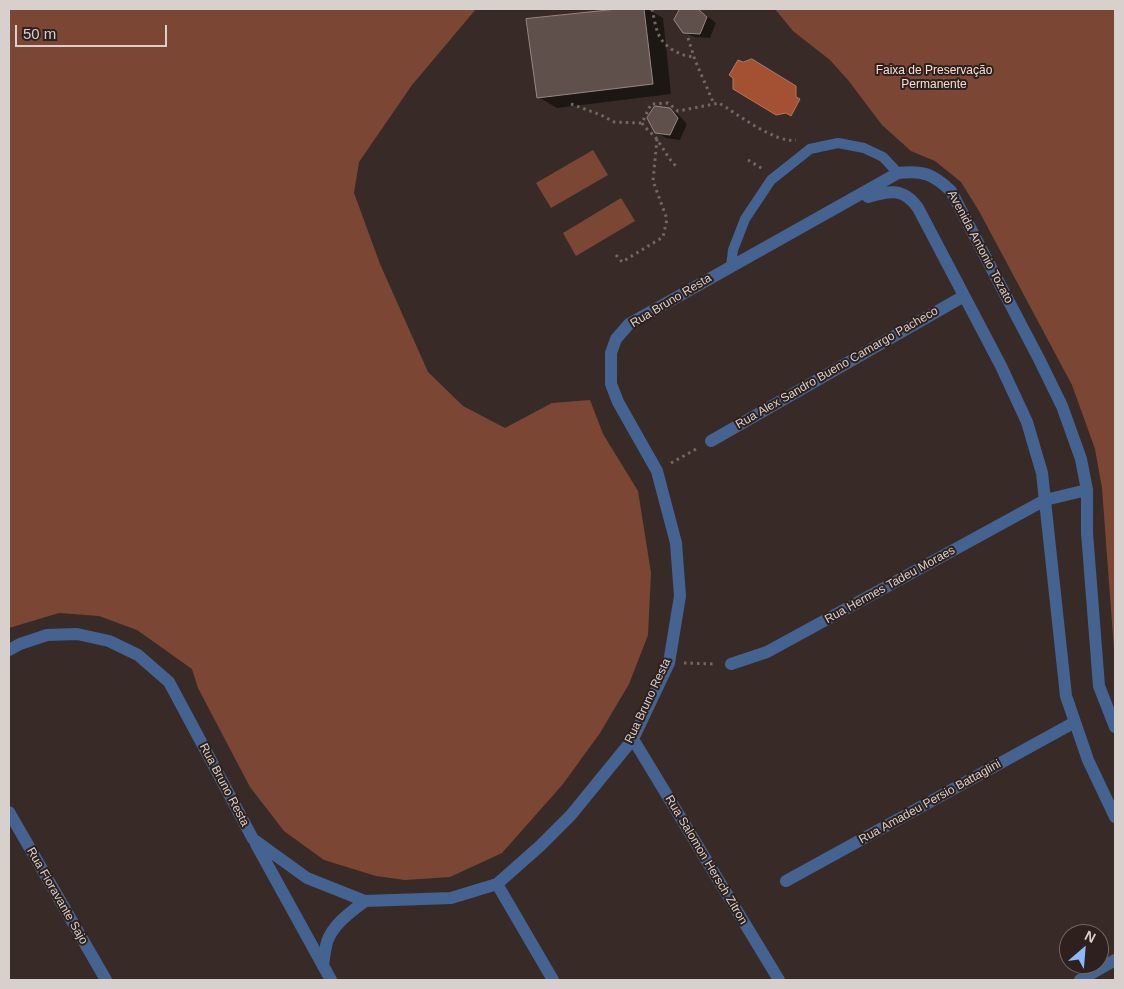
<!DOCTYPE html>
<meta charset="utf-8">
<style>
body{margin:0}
#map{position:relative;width:1124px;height:989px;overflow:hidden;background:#382b27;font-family:Helvetica,sans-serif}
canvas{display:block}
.frame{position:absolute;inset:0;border:10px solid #d8d0cd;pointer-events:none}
.north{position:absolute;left:1059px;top:924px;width:50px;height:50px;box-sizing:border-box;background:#2e211d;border:1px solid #726763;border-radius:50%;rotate:27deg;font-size:14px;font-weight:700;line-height:20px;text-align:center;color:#d8d0cd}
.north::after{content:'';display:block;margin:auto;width:18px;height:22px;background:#8cb9fc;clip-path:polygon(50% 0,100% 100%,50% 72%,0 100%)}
.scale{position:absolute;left:15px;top:25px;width:152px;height:22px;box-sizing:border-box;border:2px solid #d8d0cd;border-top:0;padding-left:6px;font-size:15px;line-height:18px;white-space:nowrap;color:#d8d0cd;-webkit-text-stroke:4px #2e211d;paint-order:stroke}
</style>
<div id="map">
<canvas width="1124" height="989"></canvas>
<div class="frame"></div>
<div class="north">N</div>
<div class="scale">50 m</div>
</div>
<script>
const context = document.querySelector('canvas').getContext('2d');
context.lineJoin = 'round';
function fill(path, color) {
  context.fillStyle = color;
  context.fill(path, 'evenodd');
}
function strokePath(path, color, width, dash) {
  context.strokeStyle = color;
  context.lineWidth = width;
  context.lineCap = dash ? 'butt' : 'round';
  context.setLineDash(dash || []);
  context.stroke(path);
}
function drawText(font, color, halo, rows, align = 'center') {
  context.font = font + ' Helvetica,sans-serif';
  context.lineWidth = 4;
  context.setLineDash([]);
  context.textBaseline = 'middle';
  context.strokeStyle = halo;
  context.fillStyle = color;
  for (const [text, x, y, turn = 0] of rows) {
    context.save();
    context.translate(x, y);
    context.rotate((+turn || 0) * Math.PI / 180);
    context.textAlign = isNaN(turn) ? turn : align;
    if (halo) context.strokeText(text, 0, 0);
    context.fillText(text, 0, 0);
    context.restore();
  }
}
const green = new Path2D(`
 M9,9h467l-64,76 -53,77 -5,31 26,71 48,108 35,34 42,22 47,-25 38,-3 13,34 35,57 13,82 -3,62 -19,49 -29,49 -37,51 -61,69 -52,24 -45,3 -29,-4 -52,-16 -40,-29 -34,-44 -52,-99 -6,-19 -55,-39 -38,-14 -40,-3 -50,15z
 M775,9h340v654l-13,-175 -7,-39 -23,-64 -93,-174 -18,-29 -26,-21 -24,-10 -29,-26 -34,-45 -18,-20 -37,-29z
 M593,150l15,25 -57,33 -15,-25z
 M621,198l14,23 -59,35 -13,-23z`);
const water = new Path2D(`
 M752,59l44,27v11l4,2 -9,17 -5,-3 -10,2 -43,-26v-11l-4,-3 9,-15 5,2z`);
const shadow = new Path2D(`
 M629,9h18l16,9 8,76 -114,14 -19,-11 -11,-76z
 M682,9h16l18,14 -6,15 -16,-1 -10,-5 -8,-12z
 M669,109l10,6 8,9 -7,16 -14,-2 -10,-6z`);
const building = new Path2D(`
 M618,9h26l9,75 -116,14 -11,-79z
 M680,9h18l9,8 -7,17 -17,-1 -9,-13z
 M655,106l15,2 8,10 -8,17 -15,-2 -8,-15z`);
const path = new Path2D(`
 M652,9c2,8 3,17 6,24 5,14 22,23 36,24
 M688,38l7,22 19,44
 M571,104l30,11 13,7 28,1 9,-19 17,-1 10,8 41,-8c17,10 57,41 77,37
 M642,123c4,7 12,11 16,18 7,10 11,19 20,27
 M748,160l15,9
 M616,255l6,7 41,-25 4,-18 -14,-38 4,-42
 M671,463l27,-15
 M684,663l32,1`);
const lane = new Path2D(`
 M731,266l2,-16 12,-31 26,-39 39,-31 28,-6 26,5 19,9 15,16`);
const street = new Path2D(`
 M868,197c22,-7 36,-9 50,11l83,158 26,56 15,51 24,223 22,64 27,57
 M711,441l253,-145
 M9,650l11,-6 27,-9 30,-1 32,7 29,14 31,27 84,157 54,39 58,23 86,-3 46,-14 43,-38 31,-31 62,-76 36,-76 11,-67 -4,-53 -19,-72 -39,-69 -7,-18v-31l5,-14 13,-15 269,-151c25,-3 35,1 53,18l88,168 23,47 19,53 6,31v43l12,153 16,41
 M731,664l36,-12 278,-152 42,-10
 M633,739l146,241
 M9,812l97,168
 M256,844l75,136
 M786,881l289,-159
 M497,884l56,96
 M323,966c1,-8 2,-17 4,-24 6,-18 24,-30 38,-41
 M1080,980l35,-20`);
const parkNames = [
 ["Faixa de Preservação",934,71],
 ["Permanente",934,85]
];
const streetNames = [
 ["Avenida Antonio Tozato",980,247,62],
 ["Rua Bruno Resta",671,301,-31],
 ["Rua Alex Sandro Bueno Camargo Pacheco",837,368,-30],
 ["Rua Hermes Tadeu Moraes",890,585,-29],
 ["Rua Bruno Resta",648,701,-65],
 ["Rua Bruno Resta",224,785,62],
 ["Rua Amadeu Persio Battaglini",930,802,-29],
 ["Rua Salomon Hersch Zitron",706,860,59],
 ["Rua Fioravante Sajo",57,896,60]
];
fill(green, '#7b4734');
fill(water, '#a45133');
strokePath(water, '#b47761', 1);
fill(shadow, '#0007');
fill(building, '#5f504c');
strokePath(building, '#978782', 1);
strokePath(path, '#726763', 3, [2.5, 4]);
strokePath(lane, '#456390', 10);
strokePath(street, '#456390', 12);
drawText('12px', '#f6ddd5', '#2e211d', parkNames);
drawText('12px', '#d8d0cd', '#2e211d', streetNames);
</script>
